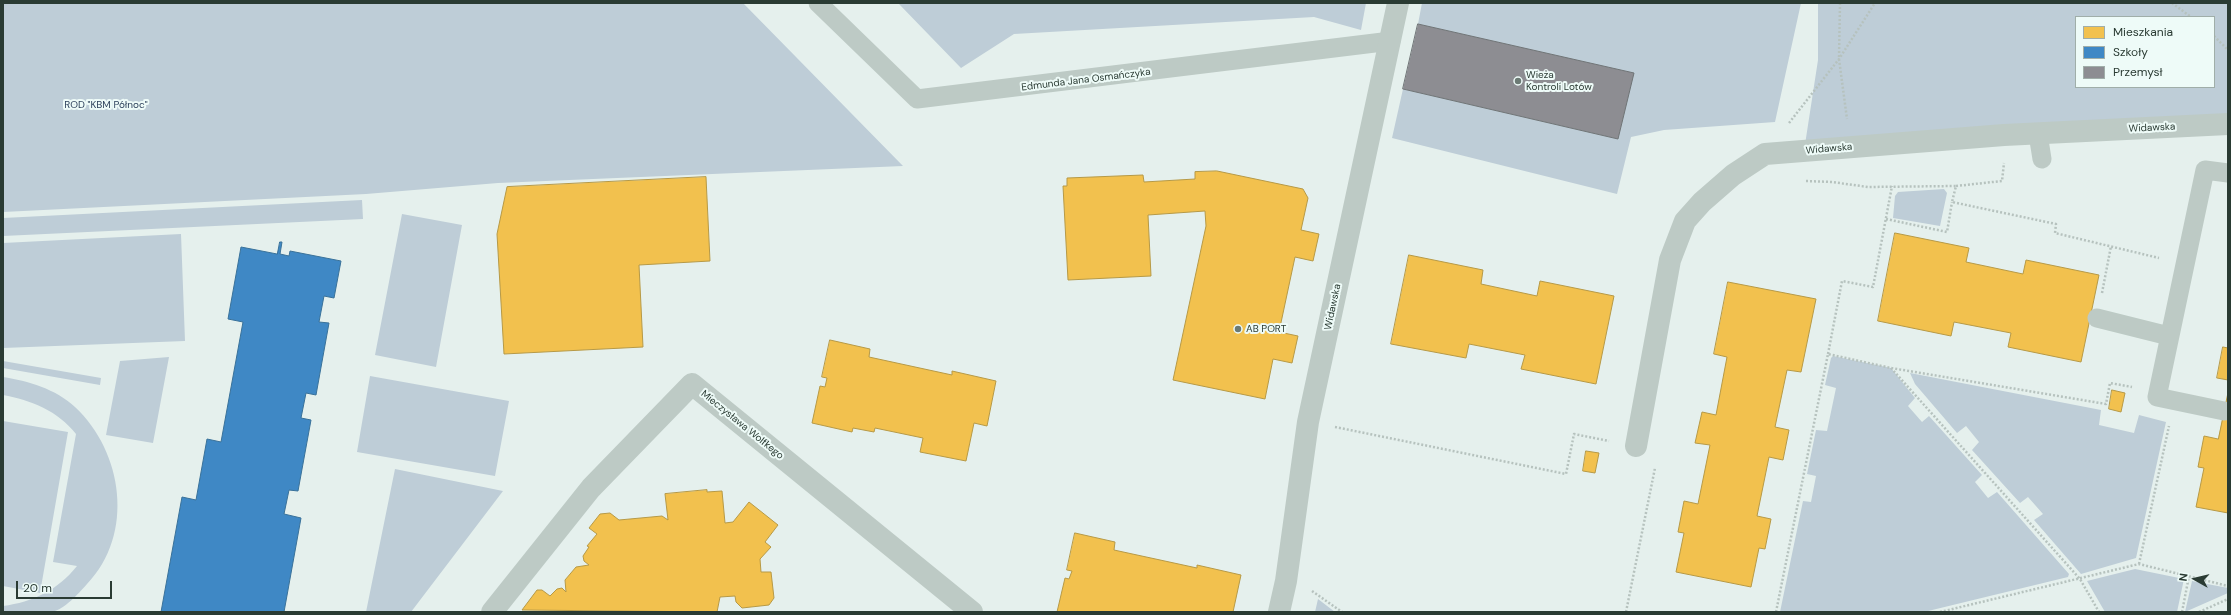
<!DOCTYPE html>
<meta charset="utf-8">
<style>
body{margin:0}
#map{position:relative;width:2231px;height:615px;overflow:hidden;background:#e5f0ed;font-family:"DM Sans",sans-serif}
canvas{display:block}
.frame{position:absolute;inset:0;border:4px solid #2a3b33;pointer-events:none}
.legend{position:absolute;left:2075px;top:16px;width:140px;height:72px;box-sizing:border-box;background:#eefbf8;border:1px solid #a0aea9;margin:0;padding:5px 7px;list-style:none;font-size:12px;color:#2a3b33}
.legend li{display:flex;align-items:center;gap:8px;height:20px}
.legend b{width:20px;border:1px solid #a0aea9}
.north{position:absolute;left:2175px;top:559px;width:40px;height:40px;-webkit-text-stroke:3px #eefbf8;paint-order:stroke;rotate:278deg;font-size:11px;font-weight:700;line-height:16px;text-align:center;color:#2a3b33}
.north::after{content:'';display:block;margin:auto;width:14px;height:18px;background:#2a3b33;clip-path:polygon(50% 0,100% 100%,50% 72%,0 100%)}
.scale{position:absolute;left:16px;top:581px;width:96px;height:18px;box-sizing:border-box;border:2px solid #2a3b33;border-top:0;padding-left:5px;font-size:12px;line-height:14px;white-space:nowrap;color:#2a3b33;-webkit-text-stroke:3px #eefbf8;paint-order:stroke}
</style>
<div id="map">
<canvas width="2231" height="615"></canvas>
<div class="frame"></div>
<ul class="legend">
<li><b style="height:11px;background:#f2c14e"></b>Mieszkania</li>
<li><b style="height:11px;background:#3f88c5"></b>Szkoły</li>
<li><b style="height:11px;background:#8d8d92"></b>Przemysł</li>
</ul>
<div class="north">N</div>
<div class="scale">20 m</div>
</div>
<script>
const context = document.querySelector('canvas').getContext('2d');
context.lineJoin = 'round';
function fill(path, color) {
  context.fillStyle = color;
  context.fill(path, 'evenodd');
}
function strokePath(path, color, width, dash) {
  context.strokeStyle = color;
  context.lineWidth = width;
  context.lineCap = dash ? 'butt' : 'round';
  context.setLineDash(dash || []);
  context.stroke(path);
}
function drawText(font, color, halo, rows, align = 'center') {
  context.font = font + ' "DM Sans",sans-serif';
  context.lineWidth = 4;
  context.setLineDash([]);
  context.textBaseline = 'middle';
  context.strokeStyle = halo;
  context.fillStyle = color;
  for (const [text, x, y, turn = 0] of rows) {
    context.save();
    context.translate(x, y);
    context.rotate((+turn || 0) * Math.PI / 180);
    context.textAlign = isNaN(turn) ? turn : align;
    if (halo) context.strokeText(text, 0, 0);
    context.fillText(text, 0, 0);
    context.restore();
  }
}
const green = new Path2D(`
 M3,3h740l160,163 -405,17 -132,11 -363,18z
 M898,3h468l-5,27 -47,-13 -300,17 -53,34z
 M1422,3h379l-26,119 -111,8 -33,7 -14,57 -225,-56 11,-49 215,50 15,-66 -215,-49z
 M1818,3h410v121l-424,27 14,-91zM2076,17h138v70h-138z
 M1944,189l3,4 -7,33 -47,-8 2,-22 3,-4z
 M362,200l1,19 -360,17v-18z
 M402,214l60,11 -26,142 -61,-12z
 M181,234l4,107 -182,7v-105z
 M1833,356l58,12 24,30 -7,8 14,16 7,-6 53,59 -7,7 13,16 9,-6 72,82 -1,3 -144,35h-144l23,-111 8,1 5,-26 -9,-2 9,-44 11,1 9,-43 -11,-3 6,-27z
 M169,357l-16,86 -47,-8 14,-74z
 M3,361l98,17 -1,7 -97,-17z
 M1910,373l191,37 -2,15 35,8 5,-18 27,7 -30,136 -55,16 -47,-54 9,-6 -15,-17 -8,6 -48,-53 7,-8 -13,-16 -9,7 -42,-49z
 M370,376l139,25 -14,75 -138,-24z
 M3,377c25,4 53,12 72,30 48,45 60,127 12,177 -9,10 -22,25 -35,28 -13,3 -35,0 -49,0v-6c30,-4 55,-16 74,-40l-24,-4 23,-128c-18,-23 -45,-34 -73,-39z
 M3,421l65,11 -28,161 -37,-7z
 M395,469l108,22 -92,121h-45z
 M2135,569l49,10 -7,33h-72l-18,-31z
 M2192,581l36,7v5l-43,19z
 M1318,599l17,13h-20z`);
const homes = new Path2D(`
 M1217,171l86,18 5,9 -7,32 18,4 -6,27 -18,-4 -16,75 19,4 -6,27 -19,-4 -8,40 -92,-19 33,-154 -1,-15 -57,4 3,61 -83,4 -5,-94h4v-8l76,-3 1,7 51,-3v-7z
 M706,177l4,84 -71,4 4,82 -139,7 -7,-120 10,-47z
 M1895,233l74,15 -3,14 57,12 3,-14 73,15 -18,87 -73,-15 3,-14 -57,-11 -3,14 -73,-15z
 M1409,255l74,15 -2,14 56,12 3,-15 74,15 -18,88 -75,-15 4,-14 -56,-11 -3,14 -75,-14z
 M1728,282l88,17 -15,73 -14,-2 -12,57 14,3 -6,30 -14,-3 -12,59 14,3 -6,30 -6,-1 -8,39 -75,-15 8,-39 -6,-1 6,-31 14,3 12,-59 -15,-2 7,-31 14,3 11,-58 -13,-3z
 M830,340l40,9 -1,8 83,18v-4l44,10 -9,45 -13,-3 -8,38 -46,-9 3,-14 -48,-10 -1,4 -21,-4 -1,4 -40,-9 8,-37 5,1 2,-9 -5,-1z
 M2223,347l5,1v32l-11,-2z
 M2112,390l13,3 -4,19 -12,-3z
 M2228,393v120l-32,-6 8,-39 -6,-1 6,-31 14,3z
 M1586,451l13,2 -4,20 -12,-2z
 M707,490v2l15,-1 3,32 8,-1 16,-20 29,23 -13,17 6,5 -11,12 1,13h10l3,26 -5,7 -27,3 -6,-6 -1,-6 -15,1 -3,15 -195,-2 15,-20h5l8,6 7,-7 5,-1 4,4 -1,-12 11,-13 13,-2 -5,-4 -1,-5 6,-9 -2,-1 10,-12 -8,-6 11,-14 10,-1 9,7 43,-4 6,4 -3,-26z
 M1075,533l40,9 -1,8 83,18v-3l44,10 -8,37h-176l8,-34 4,1 3,-8 -5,-1z`);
const schools = new Path2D(`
 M280,242h2l-2,12 9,2 1,-5 51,10 -7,37 -10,-2 -5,26 10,1 -13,72 -10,-2 -5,25 10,2 -13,71 -9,-1 -5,24 17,4 -17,94h-123l21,-115 14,3 11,-61 14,3 22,-120 -15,-3 13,-72 36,7z`);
const industry = new Path2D(`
 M1418,24l216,49 -16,66 -215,-50z`);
const path = new Path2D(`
 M1840,3l-1,56 8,60
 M2172,3l19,14
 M2214,36l14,14
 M1789,123l50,-64 36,-56
 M1806,181l26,1 36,5 88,-1 -4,16 104,22 -1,9 104,25
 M1956,186l46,-5 2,-18
 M1886,219l61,13 5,-30
 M2102,293l9,-47
 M1828,354l14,-73 31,6 19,-101
 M1891,368l189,211 19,33
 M1335,427l231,47 8,-40 35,7
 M2139,564l30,-138
 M1312,591l30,21
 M1626,612l29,-144
 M1776,612l52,-258 63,14 215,36 4,-21 22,4
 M1940,612l199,-48 89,22
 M2182,612l7,-36
 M2199,612l29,-13`);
const service = new Path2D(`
 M818,3l99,96 474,-58
 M2038,134l4,25
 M2097,318l72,18
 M2224,411l-67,-14 48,-227 23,3`);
const minor = new Path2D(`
 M1636,446l34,-186 15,-39 17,-19 31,-27 32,-21 239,-19 224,-11
 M492,612l99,-124 101,-104 280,228
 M1279,612l7,-31 22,-159 90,-419`);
const markers = [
 [1518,81,4,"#6b7a74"],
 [1238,329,4,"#6b7a74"]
];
const poiNames = [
 ["Wieża",1526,75],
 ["Kontroli Lotów",1526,87],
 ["AB PORT",1246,329]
];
const streetNames = [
 ["Edmunda Jana Osmańczyka",1086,80,-7],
 ["Widawska",2152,128,-3],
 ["Widawska",1829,149,-5],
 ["Widawska",1333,307,-78],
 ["Mieczysława Wolfkego",742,425,39]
];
const parkNames = [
 ["ROD \"KBM Północ\"",106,105]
];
fill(green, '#becdd7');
fill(homes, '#f2c14e');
strokePath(homes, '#b69946', 1);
fill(schools, '#3f88c5');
strokePath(schools, '#397199', 1);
fill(industry, '#8d8d92');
strokePath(industry, '#6f7476', 1);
strokePath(path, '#b6c2be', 2.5, [2, 2]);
strokePath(service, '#bdcac5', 19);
strokePath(minor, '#bdcac5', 22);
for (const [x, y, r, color] of markers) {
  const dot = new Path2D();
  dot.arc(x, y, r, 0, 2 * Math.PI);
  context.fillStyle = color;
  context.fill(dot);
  strokePath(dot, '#eefbf8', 1.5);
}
drawText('10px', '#2a3b33', '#eefbf8', poiNames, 'left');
drawText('10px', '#2a3b33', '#eefbf8', streetNames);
drawText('10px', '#2d415b', '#eefbf8', parkNames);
</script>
